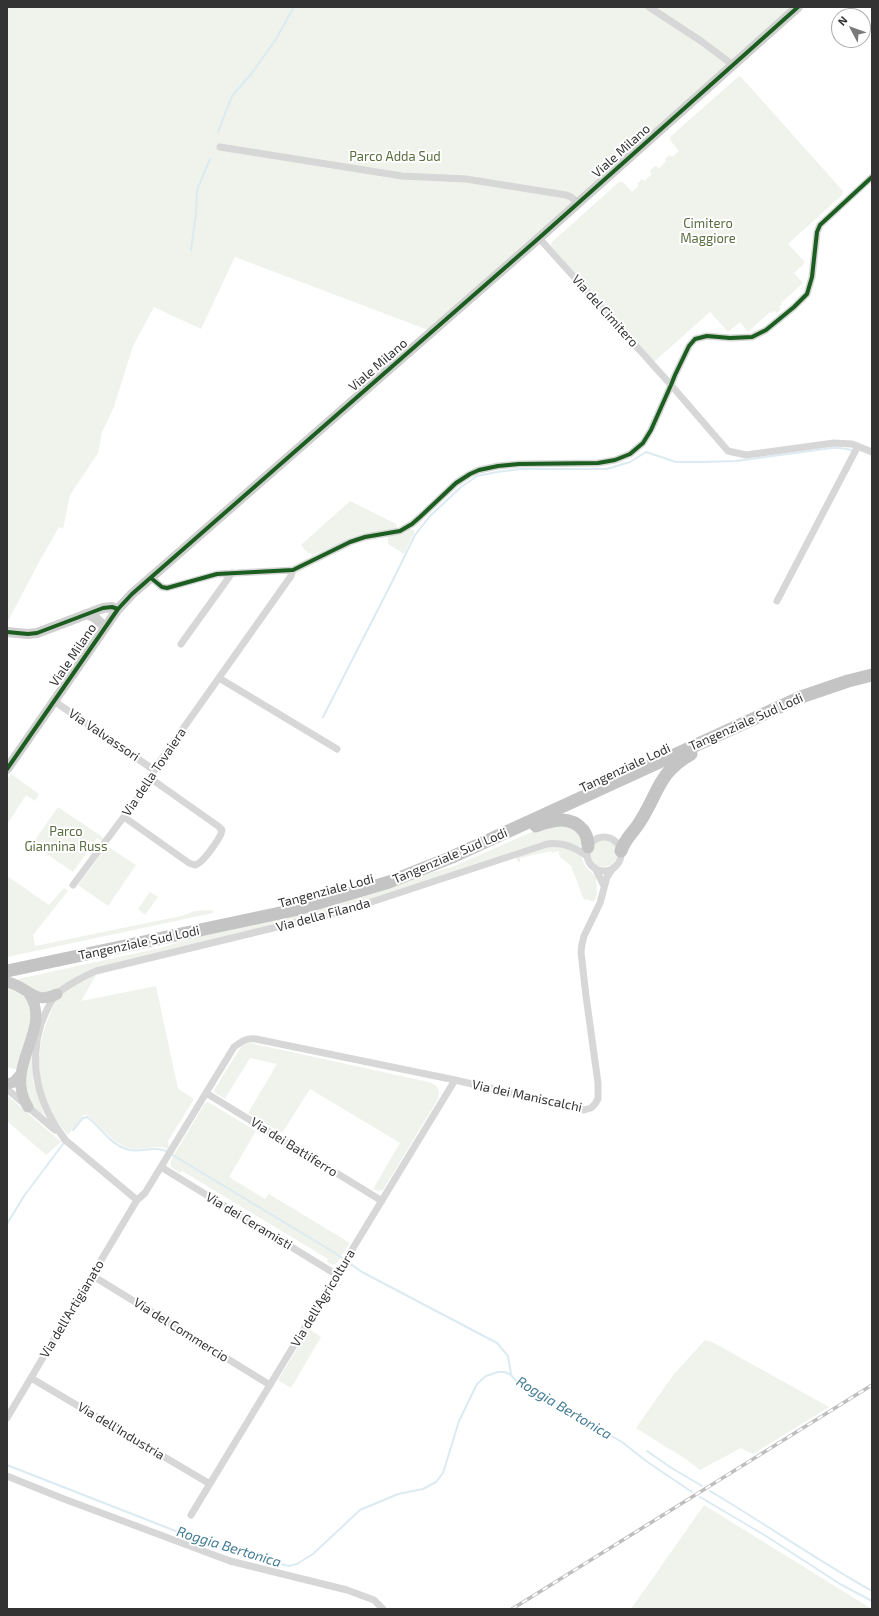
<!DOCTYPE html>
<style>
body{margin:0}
#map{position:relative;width:879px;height:1616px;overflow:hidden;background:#fff;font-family:"Exo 2",sans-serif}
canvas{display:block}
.frame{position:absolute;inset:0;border:8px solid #333;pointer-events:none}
.north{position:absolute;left:831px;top:8px;width:40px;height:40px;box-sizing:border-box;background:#fff;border:1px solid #adadad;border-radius:50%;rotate:311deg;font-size:11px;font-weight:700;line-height:16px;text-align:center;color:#333}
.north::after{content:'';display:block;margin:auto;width:14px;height:18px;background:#7a7a7a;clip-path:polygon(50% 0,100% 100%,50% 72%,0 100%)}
</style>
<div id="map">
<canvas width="879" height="1616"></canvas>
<div class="frame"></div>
<div class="north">N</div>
</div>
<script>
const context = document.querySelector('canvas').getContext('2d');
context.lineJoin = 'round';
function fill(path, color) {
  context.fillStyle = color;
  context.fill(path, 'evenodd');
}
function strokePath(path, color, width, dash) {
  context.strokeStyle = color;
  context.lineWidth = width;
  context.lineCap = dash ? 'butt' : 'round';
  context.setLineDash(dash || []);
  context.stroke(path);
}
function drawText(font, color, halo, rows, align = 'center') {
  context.font = font + ' "Exo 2",sans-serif';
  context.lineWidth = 4;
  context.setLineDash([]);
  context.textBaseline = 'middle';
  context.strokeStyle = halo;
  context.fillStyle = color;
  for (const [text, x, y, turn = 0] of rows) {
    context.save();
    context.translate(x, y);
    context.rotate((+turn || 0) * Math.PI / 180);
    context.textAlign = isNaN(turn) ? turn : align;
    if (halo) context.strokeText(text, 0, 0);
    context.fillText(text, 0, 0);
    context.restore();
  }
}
const green = new Path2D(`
 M7,7h786l-365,323 -193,-73 -34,72 -47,-22 -21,39 -19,61 -12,25 -4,21 -28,42 -7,34 -4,-2 -21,37 -31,59z
 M739,76l2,1 102,114 -1,4 -54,49 16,17v3l-10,9 9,10 -22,20 1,1 -3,3 2,2 -4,4 -2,-2 -4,2 -1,-1 -22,20 -8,-10 -11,9h-2l-17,-19 -55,49h-3l-101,-115 1,-4 67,-60h4l9,10 7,-6 -2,-2 5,-5 2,2 7,-6 -1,-4 5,-5 4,2 7,-7 -1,-2 5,-4 2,2 7,-6 -9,-11v-3z
 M350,501l46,23 1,4 -49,12 -33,14c-6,1 -10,-4 -14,-9z
 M411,529l4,2 -11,23 -16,-10v-8z
 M11,774l28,20 -4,7 -9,-6 -19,30v-46z
 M58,807l46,31 -3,3 -4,-3 -24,34 -41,-28z
 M553,824h16l15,16 -4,7 -20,-7 -19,2 -195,65 -252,61 -11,5 -28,19 -14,3 -23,-14v-2l142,-31 46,-14 246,-67 75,-33z
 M588 852a15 15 0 1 1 30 0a15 15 0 1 1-30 0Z
 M107,846l29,19 -28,41 -30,-21z
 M549,846l17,2 15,8 4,10 11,11 1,17 -3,8 -7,-3 -3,1 -13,-34 -11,-9 -2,-6 -6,2 -1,-2 -31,7v4h-2l-2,-4v-2z
 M7,876l42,29 15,-17 4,3 -35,44 2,11 146,-30 14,-5 18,-1v3l-206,44z
 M150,892l8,5 -13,18 -7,-6z
 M96,975l-15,26 75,-15 22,103 16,10 -26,42 1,6 -1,2c-11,-5 -22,1 -34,0 -17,-1 -34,-23 -47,-34h-3l-16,20c-30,-33 -36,-76 -20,-116 3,-7 6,-17 11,-22 6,-7 28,-18 37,-22z
 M7,984l9,3 12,12 5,19 -15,52 -11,-3z
 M250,1043l179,39c8,3 12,7 9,17l-55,91 -5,1 -5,-2 27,-46 -90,-54 -28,44 -34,-20 29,-49 -27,-6 -25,41 -11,-7v-2l26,-42 4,-4z
 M31,1053l2,1v26l12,37 -12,-10 -9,-20z
 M7,1095l54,47 -15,13 -39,-34z
 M208,1102l48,29 -27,46 36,22 4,-5 81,49 -14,21 -3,1 -6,-3 1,-3 -146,-88 -2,2 -9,-6v-7l4,-7 30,-50z
 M309,1329l12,8 -30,51 -13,-8z
 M705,1340l9,3 115,64 -76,47 -12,-6 -41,22 -13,-10 -51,-32 38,-54z
 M704,1505l168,104h-241z`);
const stream = new Path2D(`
 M218,132l14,-36 20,-23 24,-34 18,-32
 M191,250l5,-36 1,-24 13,-31
 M323,717l69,-135 23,-47 15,-19 31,-29 16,-11 20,-4 24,-3h86l23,-7 16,-10 30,10h27l33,-1 96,-13h8l12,2
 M73,1130l10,-12 4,-1c13,9 23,27 39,32 13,5 27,-4 40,2l169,102 27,19 135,71 11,13 3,18
 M7,1224l17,-28 39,-52
 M647,1451l23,16 32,19
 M7,1465l189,74 71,22 22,5 8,-2 16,-10 47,-44 38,-16 25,-5 13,-7 7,-9 16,-52 18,-37 9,-8 12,-4h7l6,3 6,7 105,60 24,19 46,31
 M710,1491c54,32 107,69 162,100
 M700,1497l66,39 74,48 32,17`);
const street = new Path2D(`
 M649,7l52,34 32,24
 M220,147l182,29 64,3 100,16 5,2 7,6
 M539,238l132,147 57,66 18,4 88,-12 18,1 20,8
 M151,578l11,9 5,1 50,-14 76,-4 57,-28 15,-5 35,-6 12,-7 8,-7 36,-34 14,-9 9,-4 19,-4 21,-2 79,-1 17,-3 15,-6 13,-11 8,-13 20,-45 4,-10 14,-29 6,-7 12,-3 23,2 22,-1 14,-7 28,-23 13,-13 5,-17 5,-45 3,-7 52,-48
 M777,601l81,-155
 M181,644l51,-71
 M219,678l118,71
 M54,701l100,69
 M124,817l65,46 6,2c7,-1 26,-27 27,-35l-4,-4 -68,-48
 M587 854a17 17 0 1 1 34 0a17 17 0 1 1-34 0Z
 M595,868l9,18
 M73,885l70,-94 15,-27 133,-188 2,-6
 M7,1089l48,41
 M206,1093l176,108
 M64,1139l73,61
 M66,1141c-27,-35 -38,-74 -25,-117 4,-10 8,-22 16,-30 9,-8 27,-18 39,-23l251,-61 200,-66c16,-2 27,3 40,12
 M161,1167l176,108
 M93,1276l177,109
 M31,1378l179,106
 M7,1418l130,-218 8,-7 89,-146c8,-6 12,-9 22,-8l199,41 129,30 7,-2 4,-4 3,-5v-16l-12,-87 -5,-44 1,-8 2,-8 16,-33 7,-26 6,-9
 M7,1476l57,23 166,62 117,29 27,10 9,9
 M191,1515l264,-435`);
const secondary = new Path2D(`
 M86,614l8,3 11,10
 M7,632l21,2 9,-1 66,-25 9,-1 6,2
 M7,769l111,-160 14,-15 407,-356 259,-231`);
const primary = new Path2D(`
 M7,982c21,4 27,24 50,12
 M7,1084l7,-2 6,-7
 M28,1107c-26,-42 27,-78 0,-115`);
const highway = new Path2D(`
 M536,826c16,-6 34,-11 47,4 4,5 5,10 5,17
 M621,851c4,-13 14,-20 20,-31 18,-29 18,-48 50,-66
 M7,971l287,-61 95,-28 63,-25 349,-160 47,-16 24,-6`);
const rail = new Path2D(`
 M512,1609l360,-224`);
const cycleway = new Path2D(`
 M151,578l11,9 5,1 50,-14 76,-4 57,-28 15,-5 35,-6 12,-7 8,-7 36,-34 14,-9 9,-4 19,-4 21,-2 79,-1 17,-3 15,-6 13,-11 8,-13 20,-45 4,-10 14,-29 6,-7 12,-3 23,2 22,-1 14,-7 28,-23 13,-13 5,-17 5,-45 3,-7 52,-48
 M7,632l21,2 9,-1 66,-25 9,-1 6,2
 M7,769l111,-160 14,-15 407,-356 259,-231`);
const streetNames = [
 ["Viale Milano",621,151,-42],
 ["Via del Cimitero",605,311,48],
 ["Viale Milano",378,365,-41],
 ["Viale Milano",73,655,-56],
 ["Tangenziale Sud Lodi",746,722,-24],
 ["Via Valvassori",104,735,34],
 ["Tangenziale Lodi",625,768,-25],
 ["Via della Tovaiera",154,772,-56],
 ["Tangenziale Sud Lodi",450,856,-23],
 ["Tangenziale Lodi",326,891,-15],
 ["Via della Filanda",323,915,-15],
 ["Tangenziale Sud Lodi",139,943,-12],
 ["Via dei Maniscalchi",527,1096,12],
 ["Via dei Battiferro",294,1147,32],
 ["Via dei Ceramisti",249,1221,31],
 ["Via dell'Agricoltura",323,1298,-59],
 ["Via dell'Artigianato",72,1309,-59],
 ["Via del Commercio",181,1330,32],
 ["Via dell'Industria",121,1431,31]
];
const parkNames = [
 ["Parco Adda Sud",395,157],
 ["Cimitero",708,224],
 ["Maggiore",708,239],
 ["Parco",66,832],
 ["Giannina Russ",66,847]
];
const waterNames = [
 ["Roggia Bertonica",564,1408,31],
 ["Roggia Bertonica",229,1547,17]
];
fill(green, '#f0f3ec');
strokePath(stream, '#dbebf1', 2);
strokePath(street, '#d7d7d7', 7);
strokePath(secondary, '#d0d0d0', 10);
strokePath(primary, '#cacaca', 11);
strokePath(highway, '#c4c4c4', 13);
strokePath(rail, '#bebebe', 3.5);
strokePath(rail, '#fff', 2, [6]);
strokePath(cycleway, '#1b5e20', 4);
drawText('13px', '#333', '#fff', streetNames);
drawText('13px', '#5a6e40', '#fff', parkNames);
drawText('italic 14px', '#417b94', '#fff', waterNames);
</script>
